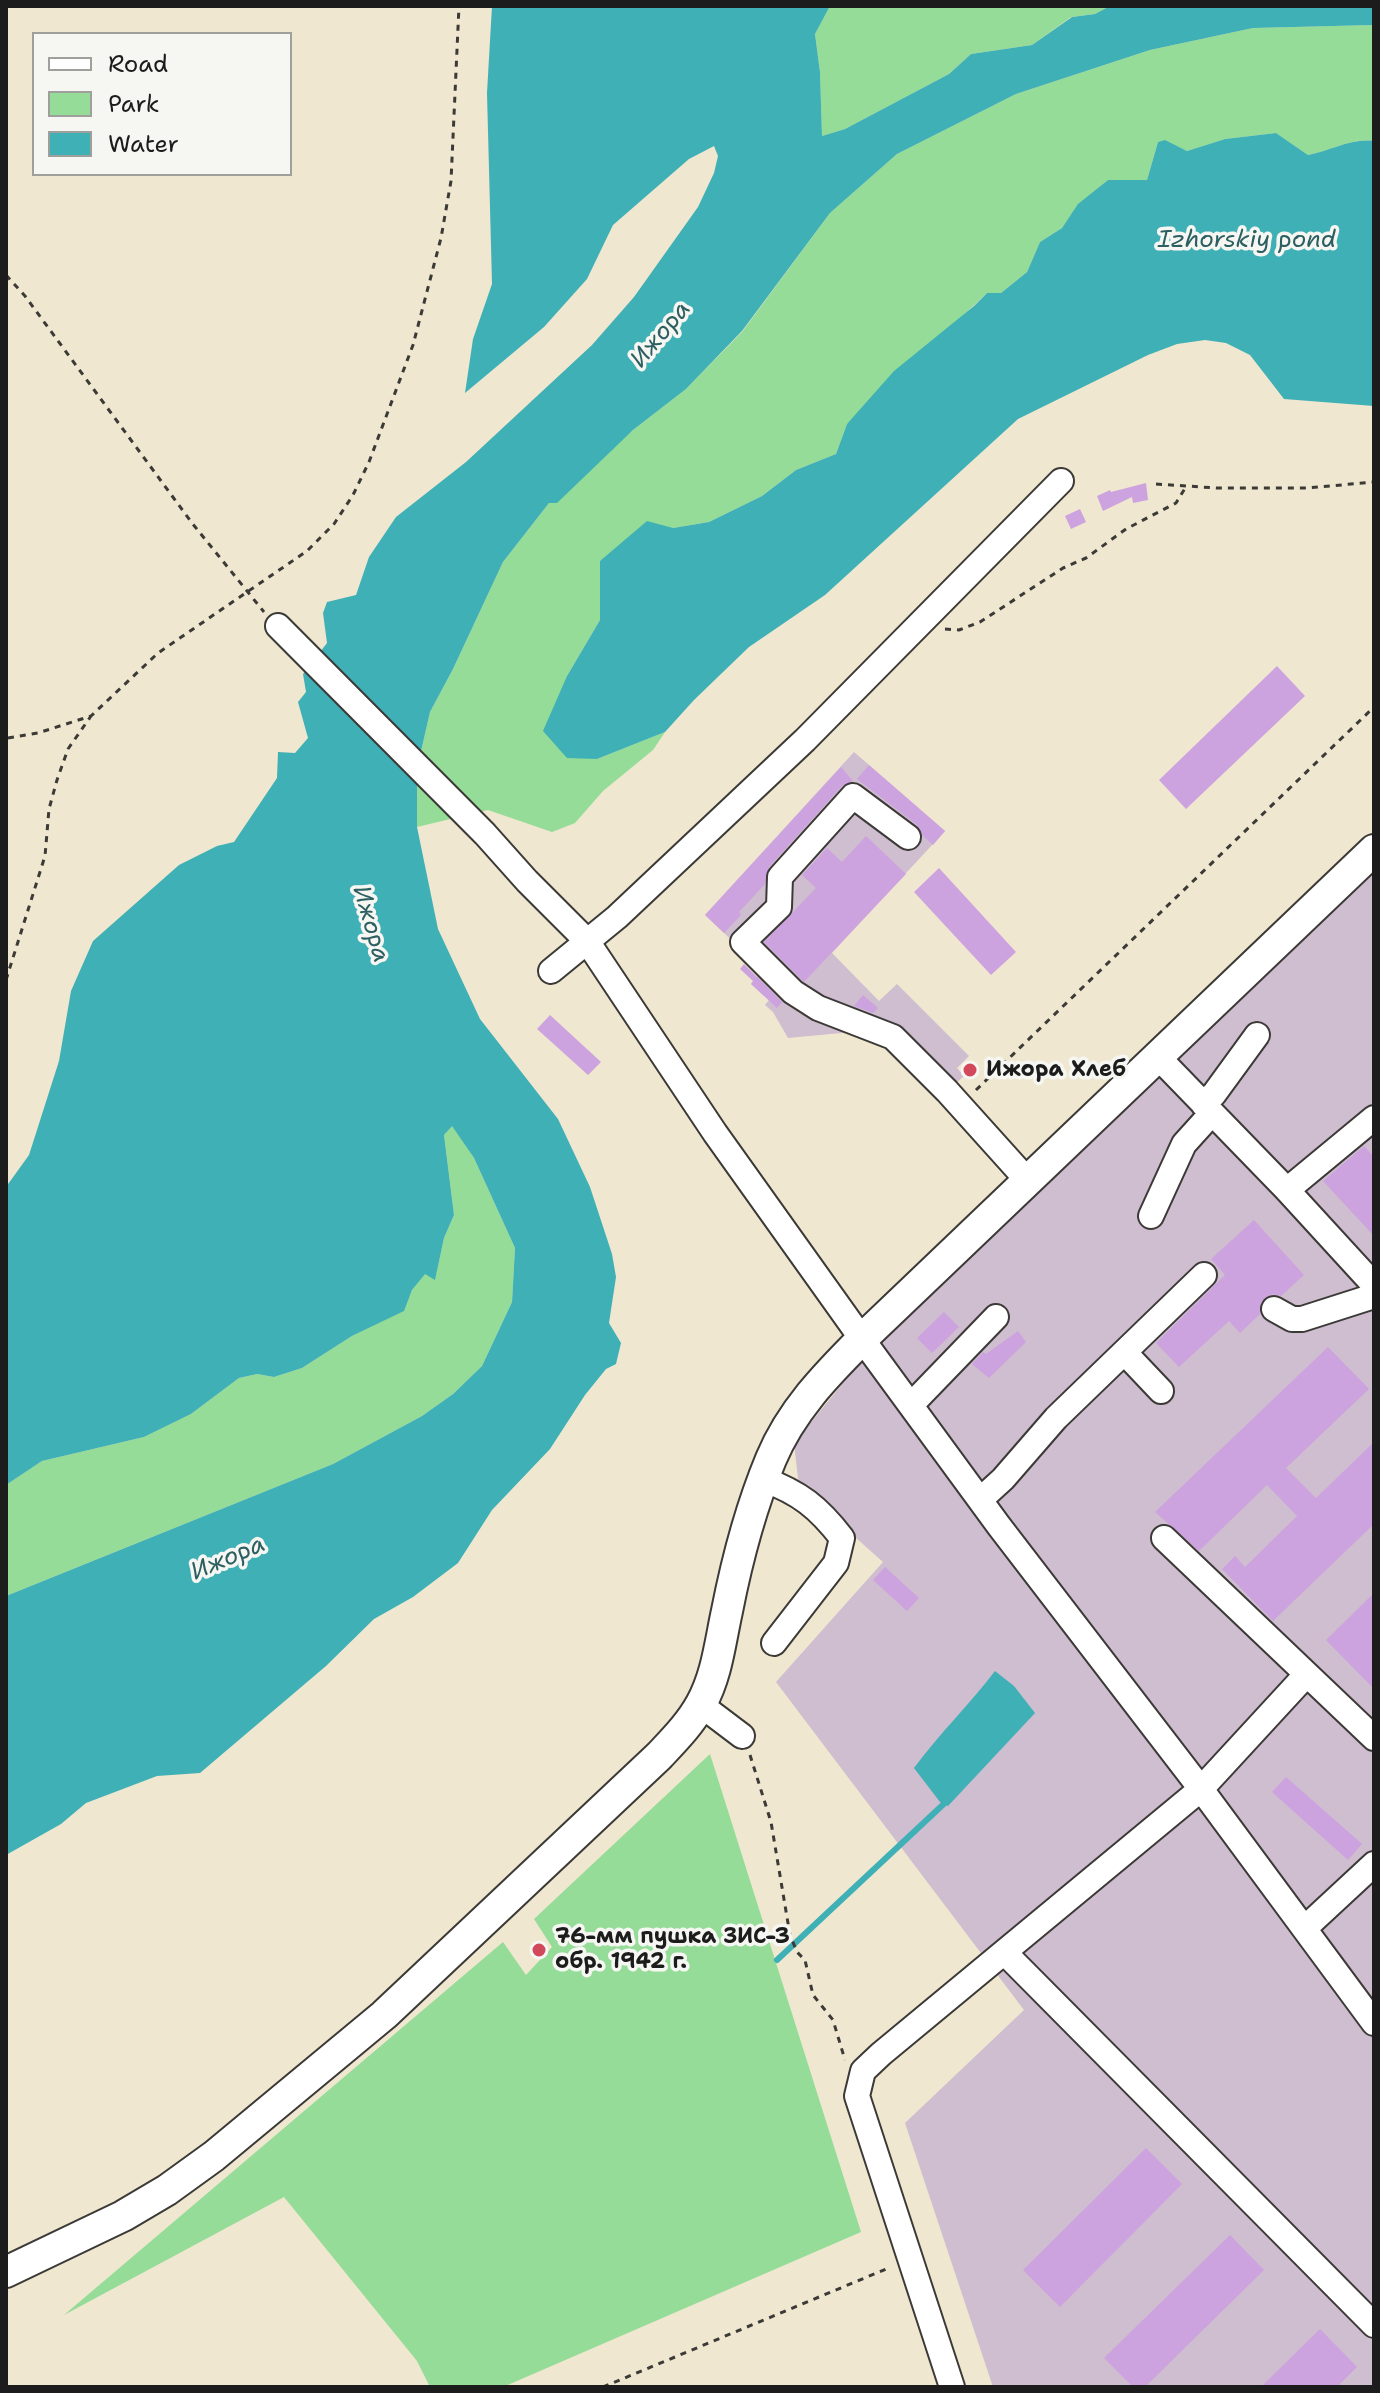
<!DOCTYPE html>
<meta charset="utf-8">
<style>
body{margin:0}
#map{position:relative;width:1380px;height:2393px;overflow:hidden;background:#efe7cf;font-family:"Shantell Sans",sans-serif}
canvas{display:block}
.frame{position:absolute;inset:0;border:8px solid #1c1c1c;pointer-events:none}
.legend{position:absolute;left:32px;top:32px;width:260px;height:144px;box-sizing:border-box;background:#f6f6f2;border:2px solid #9f9f9c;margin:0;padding:10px 14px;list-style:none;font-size:24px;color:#1c1c1c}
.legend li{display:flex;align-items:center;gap:16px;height:40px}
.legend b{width:40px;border:2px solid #9f9f9c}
</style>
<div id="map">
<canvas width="1380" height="2393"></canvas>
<div class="frame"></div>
<ul class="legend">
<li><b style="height:10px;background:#fff"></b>Road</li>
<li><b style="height:22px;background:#94dc97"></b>Park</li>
<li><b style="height:22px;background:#3fb0b6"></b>Water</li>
</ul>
</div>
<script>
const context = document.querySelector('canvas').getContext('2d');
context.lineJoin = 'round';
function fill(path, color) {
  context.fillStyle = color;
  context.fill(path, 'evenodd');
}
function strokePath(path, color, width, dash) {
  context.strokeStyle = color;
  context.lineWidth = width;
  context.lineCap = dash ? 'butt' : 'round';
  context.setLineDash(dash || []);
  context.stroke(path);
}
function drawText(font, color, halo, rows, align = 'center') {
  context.font = font + ' "Shantell Sans",sans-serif';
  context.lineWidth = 7;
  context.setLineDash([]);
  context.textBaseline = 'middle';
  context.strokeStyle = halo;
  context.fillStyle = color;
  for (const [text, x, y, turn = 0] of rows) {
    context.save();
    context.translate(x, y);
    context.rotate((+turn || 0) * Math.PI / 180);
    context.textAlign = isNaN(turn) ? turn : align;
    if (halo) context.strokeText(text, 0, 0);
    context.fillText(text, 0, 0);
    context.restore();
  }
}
const industrial = new Path2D(`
 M854,752l91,79 -113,122 47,48 18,-17 72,72 -12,12 7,8 -17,15 -47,-40 -38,-20 -74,7 -15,-26 -8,-7 4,-5 -18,-16 12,-14 -58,-55z
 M1374,868v1519h-381l-88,-264 119,-113 -248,-328 107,-120 -84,-75 -5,-44 59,-72 385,-376z`);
const green = new Path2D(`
 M830,6h280l-15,8 -24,3 -39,28 -61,9 -22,20 -104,55 -23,7 -2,-64 -5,-38z
 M1374,25v116c-23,-3 -44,10 -66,14l-32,-22 -51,6 -38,12 -22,-10 -7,1 -11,38h-39l-29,24 -17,24 -22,14 -13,30 -26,21h-14l-140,131 -11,30 -40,16 -34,26 -53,26 -36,6 -73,33v59l-33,56 30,83 68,-27 -12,18 -50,41 -28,32 -23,9 -64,-22 -71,17v-58l13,-57 23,-43 50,-107 46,-59 84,-73 53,-41 56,-57 88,-119 67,-59 119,-60 134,-44 103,-22z
 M452,1125l22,33 41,90 -3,54 -30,64 -29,28 -31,22 -89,48 -327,132v-111l36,-24 102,-24 47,-23 48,-36 18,-4 17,3 28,-9 50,-32 51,-25 9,-21 13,-17 10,6 9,-41 10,-23 -10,-80z
 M710,1754l151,478 -358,155h-73l-13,-26 -133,-164 -220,118 439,-373 23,33 26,-28 -18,-28z`);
const water = new Path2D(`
 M492,6h338l-15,28 5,38 2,64 23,-7 104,-55 22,-20 61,-9 40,-28 23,-3 15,-8h264v19l-121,3 -103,22 -134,44 -119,60 -67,59 -88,118 -56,58 -53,41 -76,73h-8l-46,59 -50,107 -23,43 -13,57v58l21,102 42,90 78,100 32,68 22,67 4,23 -7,46 12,20 -5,21 -10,5 -21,26 -35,54 -58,61 -34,53 -45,34 -39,22 -48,47 -126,107 -43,3 -71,27 -25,21 -55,31v-259l327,-132 89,-48 31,-22 29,-28 30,-64 3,-54 -41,-90 -22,-32 -8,9 10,80 -10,23 -9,42 -10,-6 -13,16 -8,21 -52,25 -50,32 -28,9 -17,-3 -18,4 -48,36 -47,23 -102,24 -36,24v-298l23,-32 30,-94 12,-70 22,-50 86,-76 38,-19 17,-4 43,-64 1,-26 17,1 13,-15 -10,-36 8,-10 -3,-18 24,-31 -4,-30 4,-11 29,-7 13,-38 27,-40 70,-55 126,-117 42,-48 64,-90 16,-34 4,-17 -4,-10 -25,13 -76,66 -26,54 -43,48 -79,66 8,-54 19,-55 -5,-191z
 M1276,133l32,22c22,-4 43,-17 66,-14v265l-90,-7 -34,-44 -24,-12 -21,-3 -28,4 -29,11 -130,64 -193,176 -76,52 -55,53 -29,32 -68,27 -30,-1 -24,-27 24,-55 33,-56v-59l47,-40 26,7 36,-6 53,-26 34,-26 40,-16 11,-30 47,-53 80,-65 13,-13h14l26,-21 13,-30 22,-14 16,-24 30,-24h39l11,-38 7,-2 22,11 38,-12z
 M995,1671l19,15 21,27 -87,93 -8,-4 -26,-34c25,-34 56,-64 81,-97z`);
const stream = new Path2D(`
 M777,1960l171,-160`);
const building = new Path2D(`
 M1146,483l2,17 -15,3 -1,-6 -29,14 -6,-15 13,-6 1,2z
 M1080,509l6,13 -15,7 -6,-13z
 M1277,666l28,30 -119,113 -27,-29z
 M869,765l76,66 -12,14 -10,-9 -6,-11 -60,-46z
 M841,767l12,14 -11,5 -73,81 -4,17 -26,28 2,3 -17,18 -19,-18z
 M866,836l40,38 -102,108 -40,-40 52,-54 -14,-13 25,-27 15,14z
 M939,868l77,84 -25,23 -77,-83z
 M744,964l38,38 -5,6 -26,-24 2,-3 -13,-12z
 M863,995l15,13 -5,5 -19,-7z
 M550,1015l51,47 -13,13 -51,-46z
 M1364,1146l10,11v79l-51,-55z
 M1254,1220l50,55 -23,21 -8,-2 -7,3 -5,5 -1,12 -20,19 -11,-12 -50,46 -23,-24 69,-68 -14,-16z
 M944,1312l15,15 -27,26 -15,-15z
 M1018,1331l8,11 -37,36 -17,-14 11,-12 3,2z
 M1328,1347l41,42 -83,79 30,30 58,-56v82l-101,97 -51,-52 13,-13 10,11 52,-51 -30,-31 -68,66 -44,-39z
 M885,1567l34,31 -12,13 -34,-31z
 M1374,1593v96l-48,-49z
 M1286,1777l76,67 -14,16 -76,-68z
 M1146,2148l36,36 -122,123 -37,-37z
 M1230,2235l34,35 -119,117h-12l-29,-29z
 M1320,2329l37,38 -20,20h-76z`);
const path = new Path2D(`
 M6,275l19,21 167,227 72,89
 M1156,484l61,4h90l67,-6
 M945,629l14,1 21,-8 83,-54 23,-10 40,-29 50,-26 11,-18
 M8,738l30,-5 53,-17 67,-63 149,-102 27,-27 19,-29 16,-33 44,-117 28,-107 10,-57 8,-175
 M6,980l39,-124 4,-47 8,-29 11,-31 23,-33
 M976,1090l398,-383
 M750,1755l21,67 19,113 7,17 8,8 8,35 20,25 12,40
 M603,2387l288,-120`);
const minor = new Path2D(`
 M278,626l207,208 42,47 60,60 128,192 147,206 137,187 202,263 173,234
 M908,837l-55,-41 -73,81 -1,30 -36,35 50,50 25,16 75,29 54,54 81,90
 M551,971l66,-54 188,-177 256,-259
 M1158,1057l129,133 87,95
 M1203,1104l11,-10 43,-59
 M1287,1190l87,-72
 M1151,1216l33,-72 28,-31
 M1274,1309l18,10h10l72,-23
 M1125,1353l36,38
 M911,1405l85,-88
 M763,1479c37,14 55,28 79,59l-6,25 -62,80
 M980,1500l23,-21 53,-61 148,-143
 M1164,1538l210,200
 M701,1705l41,31
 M1305,1928l69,-64
 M1005,1953l369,372
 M952,2387l-95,-291 6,-25 18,-17 320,-265 105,-114`);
const major = new Path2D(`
 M6,2272l117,-56 44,-26 47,-34 170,-141 275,-259c15,-16 31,-32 42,-52 16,-29 19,-61 26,-93 10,-51 24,-104 44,-152 20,-48 55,-84 91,-120l512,-489`);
const markers = [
 [970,1070,8,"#d1495b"],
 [539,1950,8,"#d1495b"]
];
const poiNames = [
 ["Ижора Хлеб",986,1070],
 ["76-мм пушка ЗИС-3",555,1937],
 ["обр. 1942 г.",555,1962]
];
const waterNames = [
 ["Izhorskiy pond",1247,241],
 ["Ижора",661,335,-50],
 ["Ижора",370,924,74],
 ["Ижора",228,1559,-23]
];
fill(industrial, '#cfbdd0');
fill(green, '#94dc97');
fill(water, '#3fb0b6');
strokePath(stream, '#3fb0b6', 6);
fill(building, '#cda3df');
strokePath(minor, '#3c3a37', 28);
strokePath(major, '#3c3a37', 34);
strokePath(path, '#3c3a37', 3, [6, 6]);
strokePath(minor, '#fff', 24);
strokePath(major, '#fff', 30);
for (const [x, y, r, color] of markers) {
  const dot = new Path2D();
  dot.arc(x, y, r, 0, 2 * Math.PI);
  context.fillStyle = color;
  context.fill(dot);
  strokePath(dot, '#f6f6f2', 3);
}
drawText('bold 22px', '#1c1c1c', '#f6f6f2', poiNames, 'left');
drawText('italic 24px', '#2c5f61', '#f6f6f2', waterNames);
</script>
